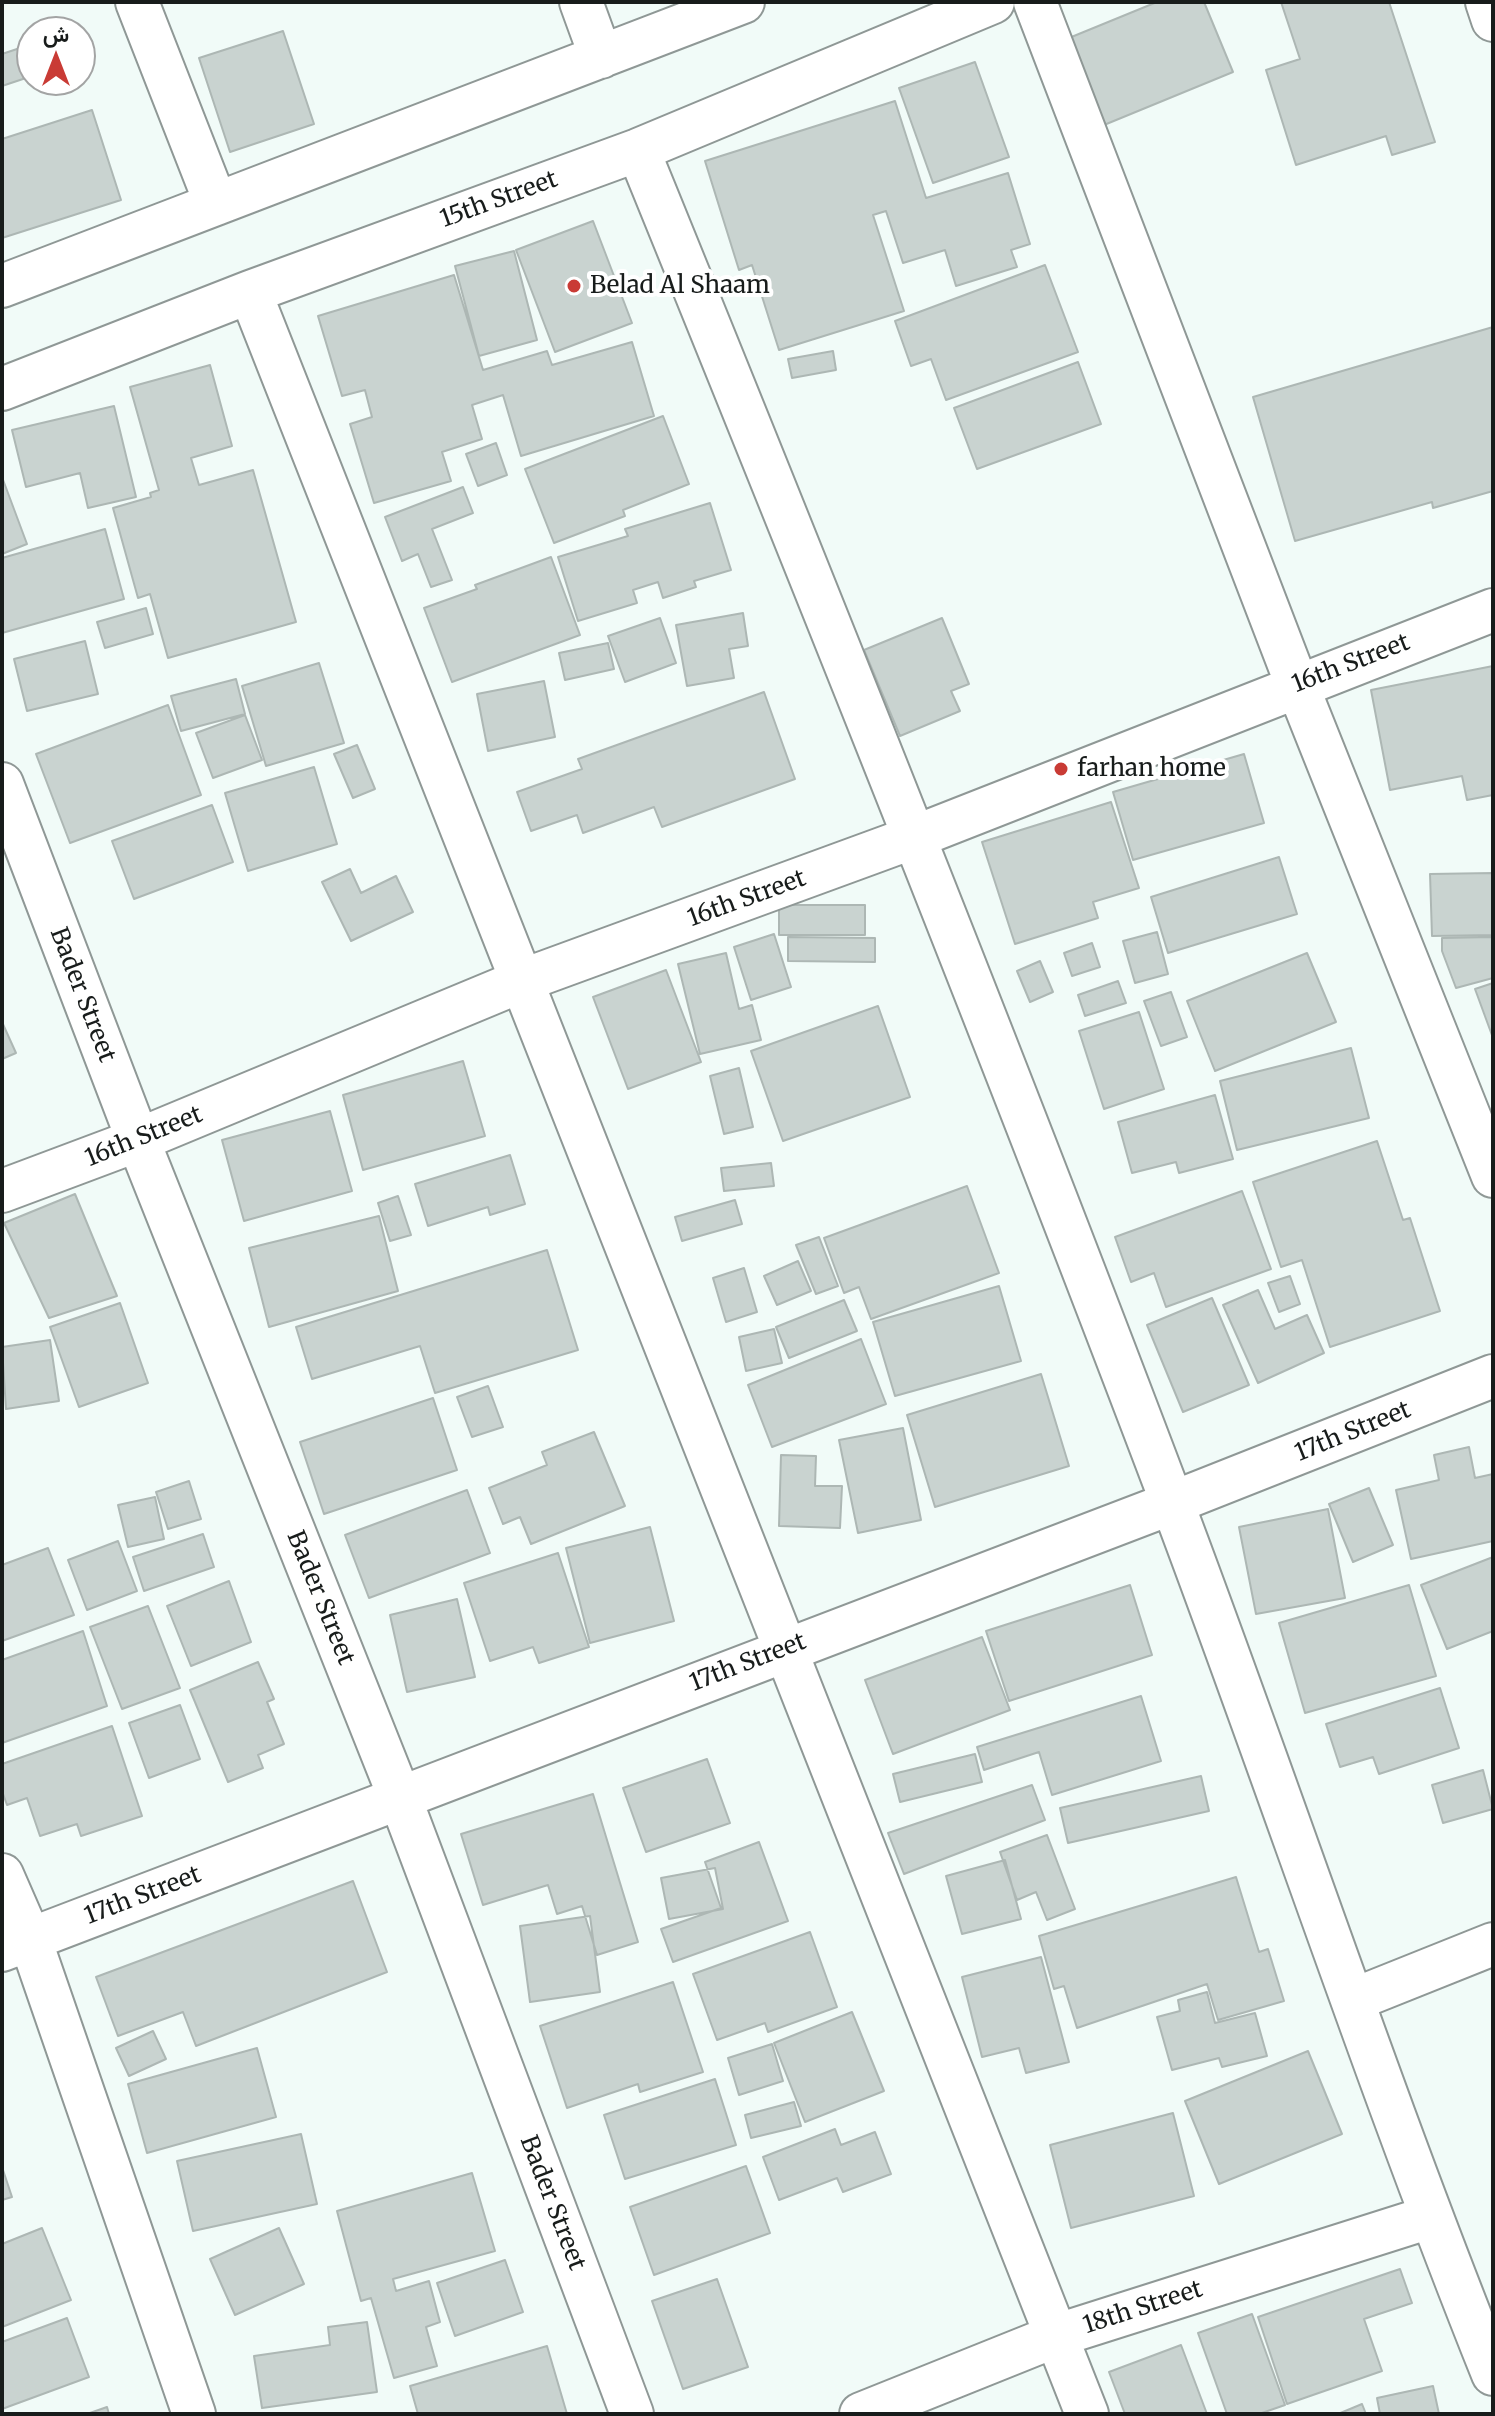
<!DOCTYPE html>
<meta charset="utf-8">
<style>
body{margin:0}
#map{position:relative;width:1495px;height:2416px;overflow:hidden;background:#f1fbf8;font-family:Merriweather,Vazirmatn,serif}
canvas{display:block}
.frame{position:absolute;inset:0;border:4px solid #181c1b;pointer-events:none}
.north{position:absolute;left:16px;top:16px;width:80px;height:80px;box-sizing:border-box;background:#fff;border:2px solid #a3a4a4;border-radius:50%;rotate:0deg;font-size:22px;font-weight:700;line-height:32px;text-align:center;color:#181c1b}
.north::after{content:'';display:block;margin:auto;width:28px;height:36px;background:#c93b35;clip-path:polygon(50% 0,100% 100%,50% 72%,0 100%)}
</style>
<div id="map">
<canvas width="1495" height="2416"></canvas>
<div class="frame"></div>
<div class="north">ش</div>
</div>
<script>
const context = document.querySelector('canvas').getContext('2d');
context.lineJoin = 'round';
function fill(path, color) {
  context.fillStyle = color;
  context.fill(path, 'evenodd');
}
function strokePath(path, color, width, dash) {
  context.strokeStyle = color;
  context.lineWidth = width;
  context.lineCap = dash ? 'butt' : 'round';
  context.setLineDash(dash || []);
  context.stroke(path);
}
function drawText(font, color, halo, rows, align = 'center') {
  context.font = font + ' Merriweather,serif';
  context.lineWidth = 8;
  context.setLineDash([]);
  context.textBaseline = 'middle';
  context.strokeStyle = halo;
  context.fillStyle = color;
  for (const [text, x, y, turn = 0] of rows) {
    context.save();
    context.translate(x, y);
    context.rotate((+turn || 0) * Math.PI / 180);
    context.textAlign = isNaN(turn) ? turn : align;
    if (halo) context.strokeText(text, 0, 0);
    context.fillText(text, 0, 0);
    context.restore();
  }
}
const building = new Path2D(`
 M1157,2h47l29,70 -129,53 -35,-87z
 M1281,2h108l46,140 -43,13 -6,-19 -90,29 -30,-95 34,-11z
 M283,31l31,93 -84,28 -31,-94z
 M32,44v32l-30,10v-32z
 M975,62l34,95 -76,26 -34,-95z
 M895,101l31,97 82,-25 22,71 -19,6 6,17 -61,19 -11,-36 -42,13 -17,-52 -13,4 31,96 -125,39 -27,-85 -13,5 -34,-109z
 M92,110l29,90 -119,38v-99z
 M593,221l39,102 -77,29 -39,-102z
 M514,251l23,89 -58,16 -24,-90z
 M1045,265l33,87 -132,48 -15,-41 -20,7 -16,-45z
 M454,275l29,95 64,-19 5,14 80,-23 22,74 -133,40 -18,-61 -31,10 10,34 -40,13 9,29 -77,22 -24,-79 22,-7 -7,-27 -23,6 -24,-80z
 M1493,327v164l-60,17 -1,-6 -137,39 -42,-144z
 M833,351l3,19 -44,8 -4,-19z
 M1078,362l23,62 -124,45 -23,-61z
 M210,365l22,81 -41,12 8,27 54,-15 43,152 -128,36 -18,-64 -12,4 -25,-90 38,-11 -1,-4 9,-3 -29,-103z
 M114,406l22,91 -48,11 -8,-35 -54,14 -14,-57z
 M663,416l26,68 -66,26 2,6 -71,27 -29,-74z
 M496,443l11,32 -29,11 -12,-32z
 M2,477l25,67 -25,10z
 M463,487l10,26 -41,16 20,51 -21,7 -13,-33 -16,7 -17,-44z
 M710,503l21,67 -37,11 2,6 -33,11 -5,-16 -25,8 4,13 -59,18 -20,-64 70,-21 -3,-7z
 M105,529l19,70 -122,34v-75z
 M551,557l29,78 -128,47 -28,-74 53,-19 -2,-4z
 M146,608l7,26 -48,14 -8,-26z
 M743,613l5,33 -19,3 5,29 -47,8 -11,-61z
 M660,618l16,45 -51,19 -17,-46z
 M942,618l27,66 -18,7 9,20 -60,25 -36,-86z
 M85,641l13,53 -71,17 -13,-52z
 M608,643l6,26 -49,11 -6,-27z
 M319,663l25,80 -78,23 -24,-80z
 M1493,666v129l-26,5 -5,-24 -72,14 -19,-100z
 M236,679l9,35 -64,17 -10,-35z
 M544,681l11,56 -67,14 -11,-57z
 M764,692l31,87 -133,48 -8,-20 -71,26 -6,-18 -46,16 -14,-39 65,-23 -4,-10z
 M168,705l33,90 -131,48 -34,-89z
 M245,715l17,45 -49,18 -17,-45z
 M357,745l18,44 -22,9 -19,-44z
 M1244,754l20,69 -131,37 -20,-68z
 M314,767l23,77 -89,27 -23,-78z
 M1111,802l28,86 -46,14 5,16 -83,26 -33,-102z
 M212,805l21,57 -99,37 -22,-58z
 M1279,857l18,57 -129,39 -17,-56z
 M350,869l11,24 35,-17 17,36 -62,29 -29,-59z
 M1493,873v62l-61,1 -2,-62z
 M779,905h86v30h-86z
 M1157,932l11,42 -33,9 -12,-42z
 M774,934l17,53 -40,13 -17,-53z
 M788,937l87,1v24l-87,-1z
 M1493,937v41l-37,10 -14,-37v-13z
 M1092,943l8,24 -28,9 -8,-23z
 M726,953l13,56 13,-4 9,35 -61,14 -22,-90z
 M1307,953l29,69 -121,49 -28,-70z
 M1040,961l13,31 -23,10 -13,-31z
 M666,970l35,92 -73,27 -35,-92z
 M1118,981l8,22 -41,13 -7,-21z
 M1493,983v55l-18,-49z
 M1171,992l16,45 -26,9 -17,-45z
 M878,1006l32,91 -127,44 -32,-90z
 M1139,1012l25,77 -60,20 -25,-78z
 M2,1022l14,31 -14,6z
 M1351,1048l18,70 -132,32 -17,-69z
 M463,1061l22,75 -122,34 -20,-75z
 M739,1068l14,59 -29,7 -14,-58z
 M1215,1095l18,64 -54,14 -3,-11 -44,11 -14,-51z
 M330,1111l22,80 -108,30 -22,-81z
 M1377,1141l26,79 7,-2 30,93 -110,36 -28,-87 -21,7 -28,-85z
 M510,1155l15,49 -35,11 -2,-8 -60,19 -13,-42z
 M771,1163l3,23 -50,5 -3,-23z
 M967,1186l32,87 -128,46 -12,-32 -15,6 -20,-55z
 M1242,1191l29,78 -105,38 -12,-34 -23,9 -16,-45z
 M75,1194l42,102 -68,22 -45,-95z
 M398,1196l13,39 -21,6 -12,-38z
 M735,1200l7,24 -60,17 -7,-24z
 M379,1216l19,75 -129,36 -20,-79z
 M819,1237l19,49 -22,8 -20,-49z
 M547,1250l31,100 -143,43 -15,-47 -108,33 -16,-52z
 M798,1261l13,30 -34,14 -13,-29z
 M744,1268l13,44 -31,10 -13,-44z
 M1290,1276l10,28 -21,8 -11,-29z
 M999,1286l22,75 -126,35 -22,-74z
 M1258,1290l17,39 32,-14 17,38 -66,30 -35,-78z
 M1212,1298l37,87 -66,27 -36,-87z
 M844,1300l13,31 -68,27 -13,-31z
 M120,1303l28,80 -69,24 -29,-80z
 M774,1329l8,34 -36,8 -7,-34z
 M861,1339l25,65 -114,43 -24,-62z
 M50,1340l9,61 -53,8 -4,-62z
 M1041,1374l28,92 -134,41 -28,-92z
 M488,1386l15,41 -31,10 -15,-40z
 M433,1398l24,72 -133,44 -24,-72z
 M903,1428l18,92 -63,13 -19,-93z
 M594,1432l31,74 -94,38 -11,-27 -17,7 -14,-36 58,-23 -5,-13z
 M1469,1447l6,31 18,-4v67l-82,18 -15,-69 43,-10 -5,-25z
 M781,1455l35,1 -1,30h27l-2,42 -61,-2z
 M189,1481l12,38 -33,10 -12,-37z
 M1369,1488l24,57 -40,17 -24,-58z
 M467,1490l23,63 -121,45 -24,-63z
 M155,1497l9,42 -36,8 -10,-42z
 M1328,1509l17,89 -89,16 -17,-87z
 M650,1527l24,94 -84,22 -24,-95z
 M203,1534l11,33 -70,24 -11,-34z
 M118,1541l19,50 -50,19 -19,-50z
 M48,1548l26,67 -72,26v-76z
 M558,1553l31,94 -50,16 -6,-16 -43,14 -26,-78z
 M1493,1557v74l-46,18 -26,-64z
 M229,1581l22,61 -60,24 -24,-60z
 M1130,1585l22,70 -143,46 -23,-70z
 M1409,1585l27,91 -131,37 -26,-90z
 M457,1599l18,78 -68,15 -17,-77z
 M148,1606l32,82 -58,21 -32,-82z
 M83,1631l24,75 -105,37v-83z
 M982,1637l28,73 -117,44 -28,-74z
 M258,1662l16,37 -7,3 17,42 -26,11 5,13 -35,14 -38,-92z
 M1440,1688l19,60 -80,26 -6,-17 -33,10 -14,-43z
 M1141,1696l20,65 -109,34 -13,-43 -55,18 -7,-23z
 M180,1705l20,54 -51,19 -20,-55z
 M112,1726l30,90 -61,20 -4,-12 -37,12 -13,-38 -20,7 -5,-14v-27z
 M975,1754l7,28 -82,20 -7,-28z
 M707,1759l23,64 -84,29 -23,-64z
 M1483,1770l10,39 -50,14 -11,-38z
 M1201,1776l8,35 -141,32 -8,-35z
 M1032,1785l13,35 -141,54 -16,-41z
 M593,1794l45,148 -41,13 -15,-49 -25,8 -9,-29 -65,20 -22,-71z
 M1047,1835l28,74 -28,11 -11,-28 -19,8 -17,-48z
 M759,1842l29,79 -115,41 -12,-33 60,-21 -16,-46z
 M1005,1860l16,59 -59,15 -16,-58z
 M715,1868l8,41 -54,10 -8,-41z
 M1236,1877l23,75 9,-3 16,52 -66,19 -11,-36 -130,44 -13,-42 -10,3 -15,-53z
 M353,1881l34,91 -191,74 -13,-34 -65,24 -22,-59z
 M590,1916l10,76 -70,10 -10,-76z
 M810,1932l27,75 -69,25 -3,-9 -48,17 -24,-66z
 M1041,1957l28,105 -43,11 -7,-25 -37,9 -20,-80z
 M673,1982l30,90 -63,20 -2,-8 -71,24 -27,-82z
 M1207,1992l8,31 40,-10 12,43 -45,11 -3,-9 -47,12 -15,-53 23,-6 -2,-11z
 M852,2012l32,79 -79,31 -31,-79z
 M153,2031l13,28 -37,17 -13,-28z
 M772,2044l11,37 -44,14 -11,-37z
 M257,2048l19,69 -129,36 -19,-69z
 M1308,2051l34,83 -123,50 -34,-83z
 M715,2079l21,66 -111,34 -21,-64z
 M794,2102l7,24 -50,12 -6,-23z
 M1173,2113l21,83 -123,32 -21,-83z
 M835,2129l6,16 34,-13 16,42 -48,18 -6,-14 -58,22 -16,-43z
 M301,2134l16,70 -124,27 -16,-70z
 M746,2166l24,67 -116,42 -24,-68z
 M2,2167l10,30 -10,3z
 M472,2173l23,78 -102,28 3,12 33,-10 11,41 -14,5 11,39 -43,12 -23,-80 -10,3 -24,-90z
 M42,2228l29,72 -69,27v-83z
 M279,2228l25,56 -69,31 -25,-56z
 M505,2260l18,52 -68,24 -18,-53z
 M1400,2269l12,34 -48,16 18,52 -95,33 -29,-87z
 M717,2279l31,88 -65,22 -31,-88z
 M1252,2314l33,91 -26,9h-32l-29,-81z
 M67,2318l22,59 -87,32v-67z
 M367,2322l10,70 -115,16 -8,-52 76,-11 -2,-18z
 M1181,2345l26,69h-82l-16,-42z
 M547,2346l20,68h-149l-8,-28z
 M1433,2386l6,28h-59l-3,-16z
 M1362,2404l4,10h-28z
 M107,2407l2,7h-22z`);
const minor = new Path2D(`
 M137,2l79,202
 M581,2l20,55
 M1035,2l262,683 196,491
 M1487,2l6,18
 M638,150c182,447 361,895 532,1347 110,291 207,588 323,877
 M2,286l741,-284
 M250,292l837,2122
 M2,389l248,-97 388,-142 355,-148
 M2,784l136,356 262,658 232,616
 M2,1191l136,-51 383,-159 396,-145 576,-226
 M2,1875l28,64 164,475
 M2,1950l1170,-447 321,-127
 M1353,2000l140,-56
 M861,2414l197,-79 372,-118`);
const markers = [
 [574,286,8,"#c93b35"],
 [1061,769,8,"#c93b35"]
];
const streetNames = [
 ["15th Street",499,200,-20],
 ["16th Street",1351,664,-21],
 ["16th Street",747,899,-20],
 ["Bader Street",82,995,69],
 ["16th Street",144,1137,-22],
 ["17th Street",1353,1432,-22],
 ["Bader Street",320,1598,68],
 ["17th Street",748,1663,-21],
 ["17th Street",143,1896,-21],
 ["Bader Street",552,2203,69],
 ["18th Street",1143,2308,-18]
];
const poiNames = [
 ["Belad Al Shaam",590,286],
 ["farhan home",1077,769]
];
fill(building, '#c9d3d0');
strokePath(building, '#adb7b4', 2);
strokePath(minor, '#8f9896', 46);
strokePath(minor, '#fff', 42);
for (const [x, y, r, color] of markers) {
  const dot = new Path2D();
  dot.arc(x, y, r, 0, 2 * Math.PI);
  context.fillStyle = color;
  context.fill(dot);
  strokePath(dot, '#fff', 3);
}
drawText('24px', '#181c1b', '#fff', streetNames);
drawText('24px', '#181c1b', '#fff', poiNames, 'left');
</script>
